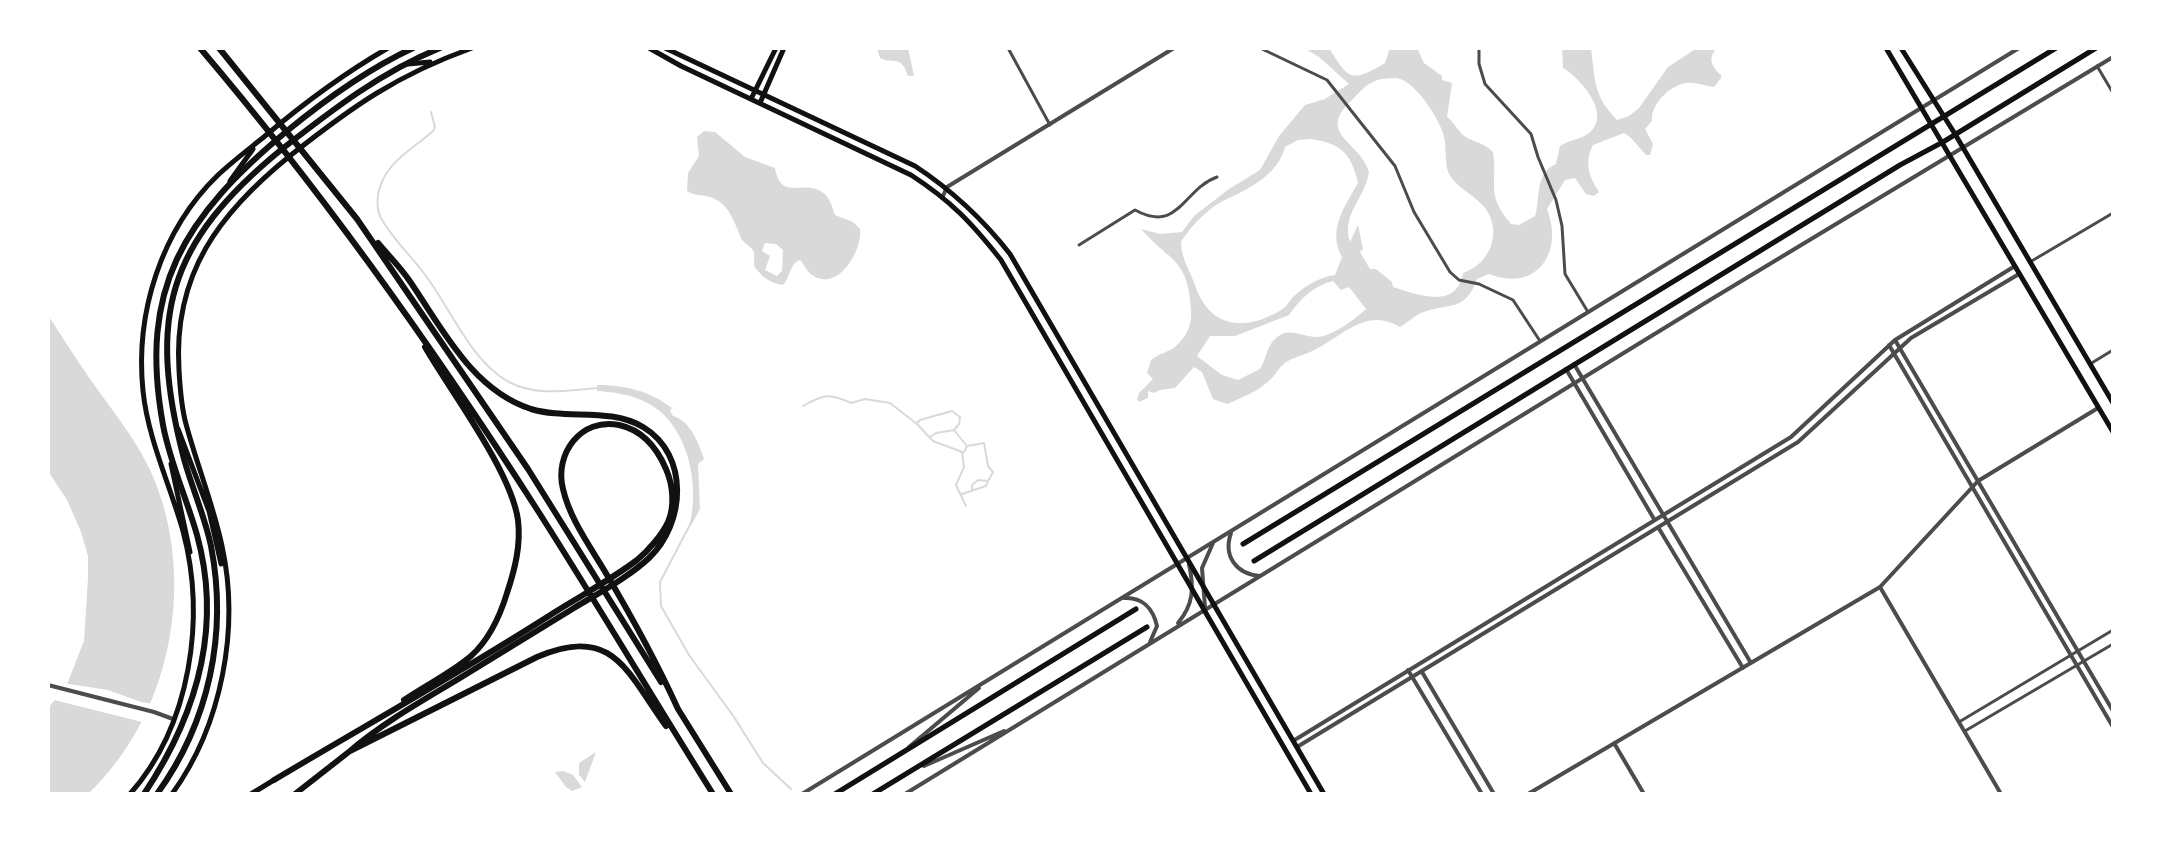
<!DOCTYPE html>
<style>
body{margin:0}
#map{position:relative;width:2161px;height:842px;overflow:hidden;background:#fff;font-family:"PT Sans",sans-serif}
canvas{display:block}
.frame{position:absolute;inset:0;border:50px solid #fff;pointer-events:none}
</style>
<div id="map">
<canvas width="2161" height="842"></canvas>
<div class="frame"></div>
</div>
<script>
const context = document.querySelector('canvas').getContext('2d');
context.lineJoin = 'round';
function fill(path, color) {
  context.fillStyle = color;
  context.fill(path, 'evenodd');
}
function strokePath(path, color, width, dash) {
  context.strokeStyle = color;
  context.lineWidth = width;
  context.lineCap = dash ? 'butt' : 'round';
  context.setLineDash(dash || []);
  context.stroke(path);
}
const water = new Path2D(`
 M877,48h31l6,28h-6c-7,-22 -14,-11 -28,-18z
 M1304,48h25c20,32 22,35 56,15l5,-15h27l7,15 18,13v4l10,3 -5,34c7,5 9,11 15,17 6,7 20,7 31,18 5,34 -8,41 18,72l8,1 16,-9c6,-19 -1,-42 21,-52l4,-18c9,-6 22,-7 29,-13 24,-19 -10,-56 -26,-65l-1,-20h29c4,31 2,48 26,72l12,-4 10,-8 29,-41 29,-19h20c-10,10 -5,19 4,27v3l-7,9c-9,-1 -19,-5 -28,-4 -17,3 -35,21 -34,38l-7,8 8,15 -3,11h-4l-16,-18 -6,-4 -31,12c-9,18 -4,31 6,47l-5,4 -8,-2 -11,-16 -10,2 -18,29c17,43 -10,84 -58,65l-12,5c-12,34 -28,23 -56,34 -7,3 -14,10 -21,14 -33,-20 -55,7 -84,22 -8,5 -19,7 -28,12 -8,4 -11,12 -17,18 -11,11 -29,19 -44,25l-14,-5 -11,-27 -8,-5 -19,21 -15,2 -6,3 -6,-2v7l-9,4 -2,-3 2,-6 14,-14 -6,-6 4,-13c8,-7 20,-8 27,-16 10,-10 14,-20 13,-34 -3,-52 -20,-47 -50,-81l19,5 22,-2 12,-16 35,-27 31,-19 19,-34 26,-31 20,-6 24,-15 -30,-27zM1382,79c5,0 13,-2 18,0 17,5 41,42 44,58 3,12 0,26 5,37 8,14 26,21 36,34 18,24 5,56 -22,65 -6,37 -45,22 -70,14l-1,-5 -16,-13h-6l-10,-17 3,-3 -5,-24 -8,17c-9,-28 15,-43 19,-70 -9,-31 -54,-38 -17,-72 10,-10 15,-18 30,-21zM1311,139c31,5 40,14 47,44 -13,23 -31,47 -16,74l-7,18c-15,2 -29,10 -42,22 -5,5 -6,10 -12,13 -34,21 -70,19 -85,-22 -5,-16 -15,-29 -15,-46 10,-16 28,-35 46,-43 24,-11 51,-25 58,-52l13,-7zM1333,281l8,9 8,-3 17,22c-11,10 -35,29 -51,28 -16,-1 -27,-11 -41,3 -8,8 -8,20 -14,29l-22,11 -16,-5 -25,-19 13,-20h25l54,-21c11,-16 24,-29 44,-34z
 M704,131l11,1 30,25 30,11c6,34 27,11 47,24 8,5 10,15 13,23l18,7 7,7c3,21 -22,64 -48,46 -5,-3 -8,-11 -12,-15 -11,4 -9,17 -17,25 -12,-1 -22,-9 -29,-19 1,-18 1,-14 -12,-26 -7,-15 -11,-34 -29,-42 -9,-4 -17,-1 -26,-7l1,-18 11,-17 -2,-19zM765,243l11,1 7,6 -1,21 -5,5 -12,-6 5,-14 -8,-5z
 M48,315c13,20 26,41 40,61 24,35 53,68 68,108 40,103 13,234 -68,310h-40v-86l18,-21 18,-46 4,-63v-22l-7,-24 -14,-32 -19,-29z
 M597,385c28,0 53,6 75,23l-2,3 3,5c17,4 26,28 31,43l-6,5 2,45 -8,15 -2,-1c8,-34 1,-79 -24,-106 -17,-19 -46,-25 -69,-26z
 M596,752l-11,30 -6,-7v-12z
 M563,771l10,4 9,12 -10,4 -6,-4 -11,-15z`);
const pier = new Path2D(`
 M63,683l45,7 33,12 14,2 -9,19 -96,-24z`);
const stream = new Path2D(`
 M431,112l4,15 -2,4c-21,19 -50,32 -55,64 -1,8 -1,16 3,23 11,20 28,36 42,54 26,33 47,89 86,110 28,15 59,8 90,6
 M803,406c21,-12 27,-13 48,-3l14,-4 25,4 27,21 16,17 29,11 2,15 -8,18 10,21
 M917,423l3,-3 32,-9 8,6 -1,7 -5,6
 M930,437l6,-4 18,-3 12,15
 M964,452l3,-6 17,-3 4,23 5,6 -5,9
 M962,494l24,-8 2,-5 -10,-1 -6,5v4
 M692,521l-32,61 1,24 28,49 45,62 29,46 28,26`);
const pedestrian = new Path2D(`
 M1079,245l56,-35c44,24 48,-21 82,-33`);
const minor = new Path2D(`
 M1008,48l42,77
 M1260,48l67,32 68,86 19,46 36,60 9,8 20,4 34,16 27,41
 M1479,48v16l6,20 46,50 7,23 18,43 6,26 3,48 23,38
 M2097,66l16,27
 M2030,262l83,-49
 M2090,364l23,-14
 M1959,722l154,-92
 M1965,731l148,-87`);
const tertiary = new Path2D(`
 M943,196l4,-9 227,-139
 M1895,340l218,371
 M1889,345l224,382
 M1574,364l177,299
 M1566,369l88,150
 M1658,527l85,141
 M1231,533c-8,23 5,41 29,43
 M1880,587l121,207
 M1124,598c18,-1 29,10 33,28l-7,16
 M1205,607l-3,-39 11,-25
 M1178,623c16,-19 16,-36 11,-59
 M1408,670l74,124
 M1422,672l72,122
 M48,685l106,27 19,7
 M1293,741l498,-304 104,-97 120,-74
 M1614,743l30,51
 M909,747l70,-59
 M1297,747l501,-305 113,-104 108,-64
 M924,766l80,-35
 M802,794l1217,-746
 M905,794l805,-494 403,-243
 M1528,794l352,-207 98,-106 120,-73`);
const secondary = new Path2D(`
 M649,48l32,18 230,109c40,26 60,47 90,85l310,534
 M665,48l250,118c38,25 67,52 95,88l314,540
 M1886,48l227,384
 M1901,48l54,86 158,269
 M408,64l22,-2
 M751,99l25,-51
 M760,103l24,-55
 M230,181l23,-32
 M178,429l31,82 12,53
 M171,464l19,88
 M130,794c61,-69 76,-176 53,-263 -13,-46 -35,-92 -40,-140 -8,-78 18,-161 75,-216 15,-14 31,-26 47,-39 39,-33 78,-62 123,-88
 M172,794c50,-69 68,-166 50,-248 -9,-42 -25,-81 -36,-122 -5,-18 -6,-36 -7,-54 -6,-96 40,-157 112,-215 62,-49 106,-80 181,-107
 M251,794l23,-14`);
const primary = new Path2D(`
 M1243,544l813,-496
 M1254,561l646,-396 43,-23 153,-94
 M835,794l301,-185
 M873,794l274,-167`);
const trunk = new Path2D(`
 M144,794c52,-78 79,-165 53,-259 -10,-36 -27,-72 -34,-110 -25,-137 21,-208 124,-294 39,-32 81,-62 126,-83
 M157,794c52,-72 71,-160 54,-248 -6,-29 -19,-58 -27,-87 -37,-142 -17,-216 98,-310 50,-39 99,-77 158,-101`);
const motorway = new Path2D(`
 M200,48c124,146 235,302 338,463 60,94 116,189 175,283
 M219,48l138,171 171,250 133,213
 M404,700c22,-15 47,-27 67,-44 19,-17 29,-40 36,-63 8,-24 14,-48 11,-73 -7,-49 -67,-128 -93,-173
 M678,709l53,85
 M350,751c34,-29 72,-50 110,-73 38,-23 76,-47 114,-70 23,-14 55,-31 75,-50 36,-34 41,-103 -6,-131 -34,-20 -75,-7 -112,-18 -59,-19 -89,-81 -122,-129 -9,-13 -21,-25 -31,-37
 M274,780c94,-56 189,-109 281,-168 27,-17 57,-33 82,-52 11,-9 25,-25 31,-38 7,-16 5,-37 -2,-53 -9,-21 -24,-39 -47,-44 -38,-8 -65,29 -56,64 7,31 29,60 44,86 26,44 50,88 71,134
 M295,794l55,-43 187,-94c76,-33 90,15 129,69`);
fill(water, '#d9d9d9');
fill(pier, '#fff');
strokePath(stream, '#d9d9d9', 2);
strokePath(pedestrian, '#4c4c4c', 3);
strokePath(minor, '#4c4c4c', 3);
strokePath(tertiary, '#4c4c4c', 4);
strokePath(secondary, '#111', 5);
strokePath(primary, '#111', 5);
strokePath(trunk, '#111', 6);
strokePath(motorway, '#111', 6);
</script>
